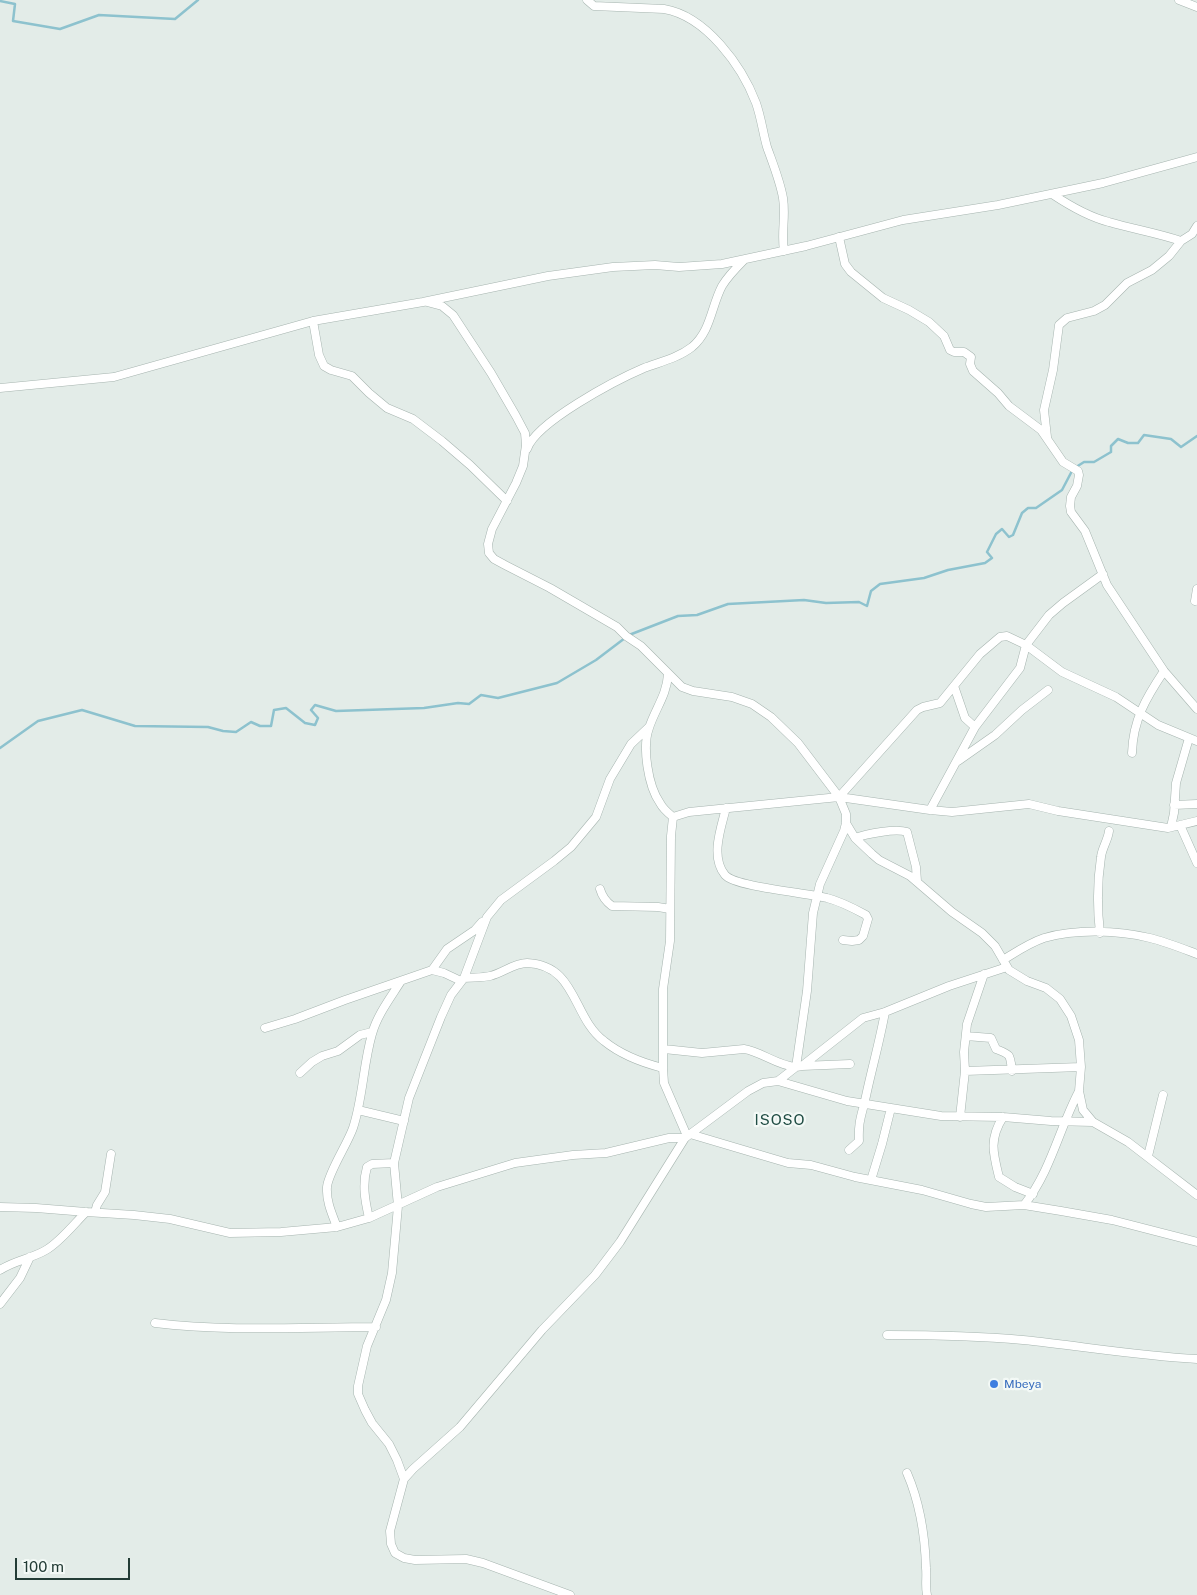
<!DOCTYPE html>
<style>
body{margin:0}
#map{position:relative;width:1197px;height:1595px;overflow:hidden;background:#e3ece8;font-family:"Public Sans",sans-serif}
canvas{display:block}
.scale{position:absolute;left:15px;top:1558px;width:115px;height:22px;box-sizing:border-box;border:2px solid #233c36;border-top:0;padding-left:6px;font-size:15px;line-height:18px;white-space:nowrap;color:#233c36;-webkit-text-stroke:4px #f3f9f6;paint-order:stroke}
</style>
<div id="map">
<canvas width="1197" height="1595"></canvas>
<div class="scale">100 m</div>
</div>
<script>
const context = document.querySelector('canvas').getContext('2d');
context.lineJoin = 'round';
function strokePath(path, color, width, dash) {
  context.strokeStyle = color;
  context.lineWidth = width;
  context.lineCap = dash ? 'butt' : 'round';
  context.setLineDash(dash || []);
  context.stroke(path);
}
function drawText(font, color, halo, rows, align = 'center') {
  context.font = font + ' "Public Sans",sans-serif';
  context.lineWidth = 4.5;
  context.setLineDash([]);
  context.textBaseline = 'middle';
  context.strokeStyle = halo;
  context.fillStyle = color;
  for (const [text, x, y, turn = 0] of rows) {
    context.save();
    context.translate(x, y);
    context.rotate((+turn || 0) * Math.PI / 180);
    context.textAlign = isNaN(turn) ? turn : align;
    if (halo) context.strokeText(text, 0, 0);
    context.fillText(text, 0, 0);
    context.restore();
  }
}
const stream = new Path2D(`
 M0,1l15,3 -2,17 47,8 39,-14 76,4 23,-19
 M629,635l49,-19 19,-1 31,-11 76,-4 22,3 33,-1 8,4 4,-15 9,-7 44,-6 24,-8 37,-7 7,-5 -5,-6 9,-18 6,-5 7,8 4,-2 9,-22 6,-5h8l26,-18 11,-21 11,-7h10l17,-10v-6l7,-7 10,4h10l6,-8 27,4 10,8 16,-11
 M0,748l38,-27 44,-11 53,16 73,1 15,4 13,1 15,-10 9,4h11l3,-16 12,-2 19,15 10,2 3,-7 -7,-8 4,-5 21,6 88,-3 34,-5 11,1 12,-9 17,3 59,-15 39,-23 29,-22`);
const street = new Path2D(`
 M587,0l7,6 70,3c42,7 78,57 92,94 5,14 7,30 11,44 6,17 13,34 16,51 3,18 -2,35 1,53
 M1179,0l18,7
 M1052,194c18,12 37,23 57,28 24,7 48,11 72,19
 M839,237l6,27 6,8 32,26 26,12 20,12 15,14 6,14 4,2h10l7,5 -1,7 3,7 25,22 11,13 32,24 22,32 15,9 1,4 -2,11 -6,11 -1,9 1,6 14,19 22,54 57,86 33,38
 M427,302l15,4 11,9 38,58 25,43 9,17 1,12 -3,21 -7,17 -24,46 -4,15 1,9 5,6 11,6 45,23 67,39 9,9 15,10 41,41 11,4 39,6 20,7 19,13 27,26 41,54 7,17v9l-2,8 -24,53 -7,29 -6,78 -11,76c-18,-1 -36,-16 -52,-18l-42,4 -38,-4
 M313,321l6,34 5,11 7,4 21,6 17,17 18,15 26,11 29,22 28,24 37,36
 M0,388l114,-11 199,-56 110,-19 125,-26 65,-9 42,-2 24,2 43,-3 84,-18 97,-26 95,-15 105,-22 94,-26
 M1047,437l-3,-27 9,-40 6,-45 8,-7 27,-7 11,-6 22,-22 25,-13 17,-14 12,-15 11,-7 5,-8
 M527,449c9,-27 89,-69 117,-81 16,-6 34,-10 48,-21 19,-16 19,-40 30,-61 6,-10 14,-18 22,-26
 M1195,601l2,-12
 M668,674c-1,21 -13,35 -19,54 -7,19 -1,58 11,75 3,6 8,10 13,14
 M954,686l11,32 10,9
 M1132,753c1,-33 14,-55 32,-82
 M958,761l37,-26 27,-25 26,-20
 M839,797l78,-87 6,-3 17,-4 40,-49 20,-17 7,-1 19,9 36,27 54,25 42,28 39,16
 M1174,805l23,-1
 M726,808c-5,20 -16,49 -1,67 10,12 84,18 102,23 12,3 28,11 39,17l2,4 -5,17 -4,4 -7,1 -9,-1
 M930,810l45,-83 45,-59 6,-23 23,-30 14,-12 40,-29
 M846,823l9,15 17,16 7,6 31,16 42,36 30,21 13,13 14,24 18,11 19,7 14,11 11,17 8,24 2,27 -2,24 4,19 10,12
 M1180,825l17,38
 M1171,827l3,-14 2,-30 13,-45
 M855,838c11,-4 41,-10 52,-6l9,35 1,14
 M600,889c2,7 5,12 12,17l46,1 12,2
 M1100,933c-3,-26 -3,-50 1,-76 1,-9 7,-17 8,-26
 M1003,960c13,-8 26,-17 41,-22 32,-9 73,-8 106,0 16,4 31,10 47,16
 M432,970l15,-21 28,-19 7,-8
 M464,978c8,-1 18,0 26,-2 13,-3 24,-13 37,-13 50,2 45,54 77,78 16,13 39,22 59,27
 M265,1028l30,-9 50,-19 87,-30 12,3 17,8
 M966,1036l25,2 5,11c15,6 14,5 16,22
 M802,1066l48,-2
 M965,1071l116,-4
 M300,1073l12,-11 10,-6 16,-5 22,-16 12,-3
 M778,1081l69,20 94,15 62,1 48,4 42,1 35,20 69,53
 M358,1110l46,11
 M960,1117l5,-46 -1,-19 3,-28 17,-50
 M1003,1117c-14,22 -10,36 -4,60l16,10 18,7
 M690,1134l81,24 17,5 23,2 44,12 67,13 49,14 15,3 38,-2 37,6 51,9 85,22
 M687,1136l-23,-53 -1,-15v-79l7,-48 1,-105 2,-19 16,-5 150,-15 91,13 22,2 77,-8 29,7 110,17 29,-7
 M849,1150l10,-9c-1,-21 3,-26 7,-45 6,-28 14,-56 19,-84
 M1148,1156l15,-61
 M871,1180l11,-36 9,-36
 M1024,1205c27,-34 35,-76 55,-114
 M0,1207l36,1 50,4 48,3 36,4 60,14 51,-1 56,-5 32,-9 68,-31 78,-24 58,-8 33,-2 63,-15h16l63,-47 15,-8 15,-2 18,-14 6,-1 61,-48 22,-6 64,-26 58,-19
 M95,1212l2,-7 8,-13 6,-38
 M369,1218c-4,-17 -7,-34 -2,-51l5,-3 22,-1
 M337,1227c-5,-13 -11,-26 -10,-40 1,-14 21,-44 26,-59 10,-30 10,-63 19,-94 5,-19 19,-37 29,-53
 M0,1270c15,-10 31,-11 46,-20 14,-8 28,-26 40,-38
 M0,1304l20,-26 10,-21
 M155,1323c73,9 148,4 221,4
 M887,1335c45,0 91,1 136,5 58,6 116,16 174,19
 M907,1473c13,30 18,62 19,95 1,9 -1,18 1,27
 M404,1479l9,-10 47,-42 82,-97 53,-55 25,-33 65,-104
 M570,1595l-87,-32 -17,-4 -51,1 -11,-2 -9,-5 -4,-9 -1,-13 14,-52 -7,-19 -8,-16 -17,-21 -7,-13 -7,-16v-8l9,-40 19,-46 6,-27 6,-67 -4,-43 15,-65 32,-81 10,-22 13,-17 23,-61 14,-17 53,-39 17,-14 25,-30 14,-38 21,-35 18,-17`);
const markers = [
 [994,1384,5,"#3f7fe0"]
];
const shopNames = [
 ["Mbeya",1004,1384]
];
const quarterNames = [
 ["ISOSO",780,1120]
];
strokePath(stream, '#8dc2ce', 2.5);
strokePath(street, '#a6b4af', 9);
strokePath(street, '#fff', 8);
for (const [x, y, r, color] of markers) {
  const dot = new Path2D();
  dot.arc(x, y, r, 0, 2 * Math.PI);
  context.fillStyle = color;
  context.fill(dot);
  strokePath(dot, '#f3f9f6', 2);
}
drawText('12px', '#366cbe', '#f3f9f6', shopNames, 'left');
context.letterSpacing = '1px';
drawText('15px', '#204d44', '#f3f9f6', quarterNames);
context.letterSpacing = '0px';
</script>
